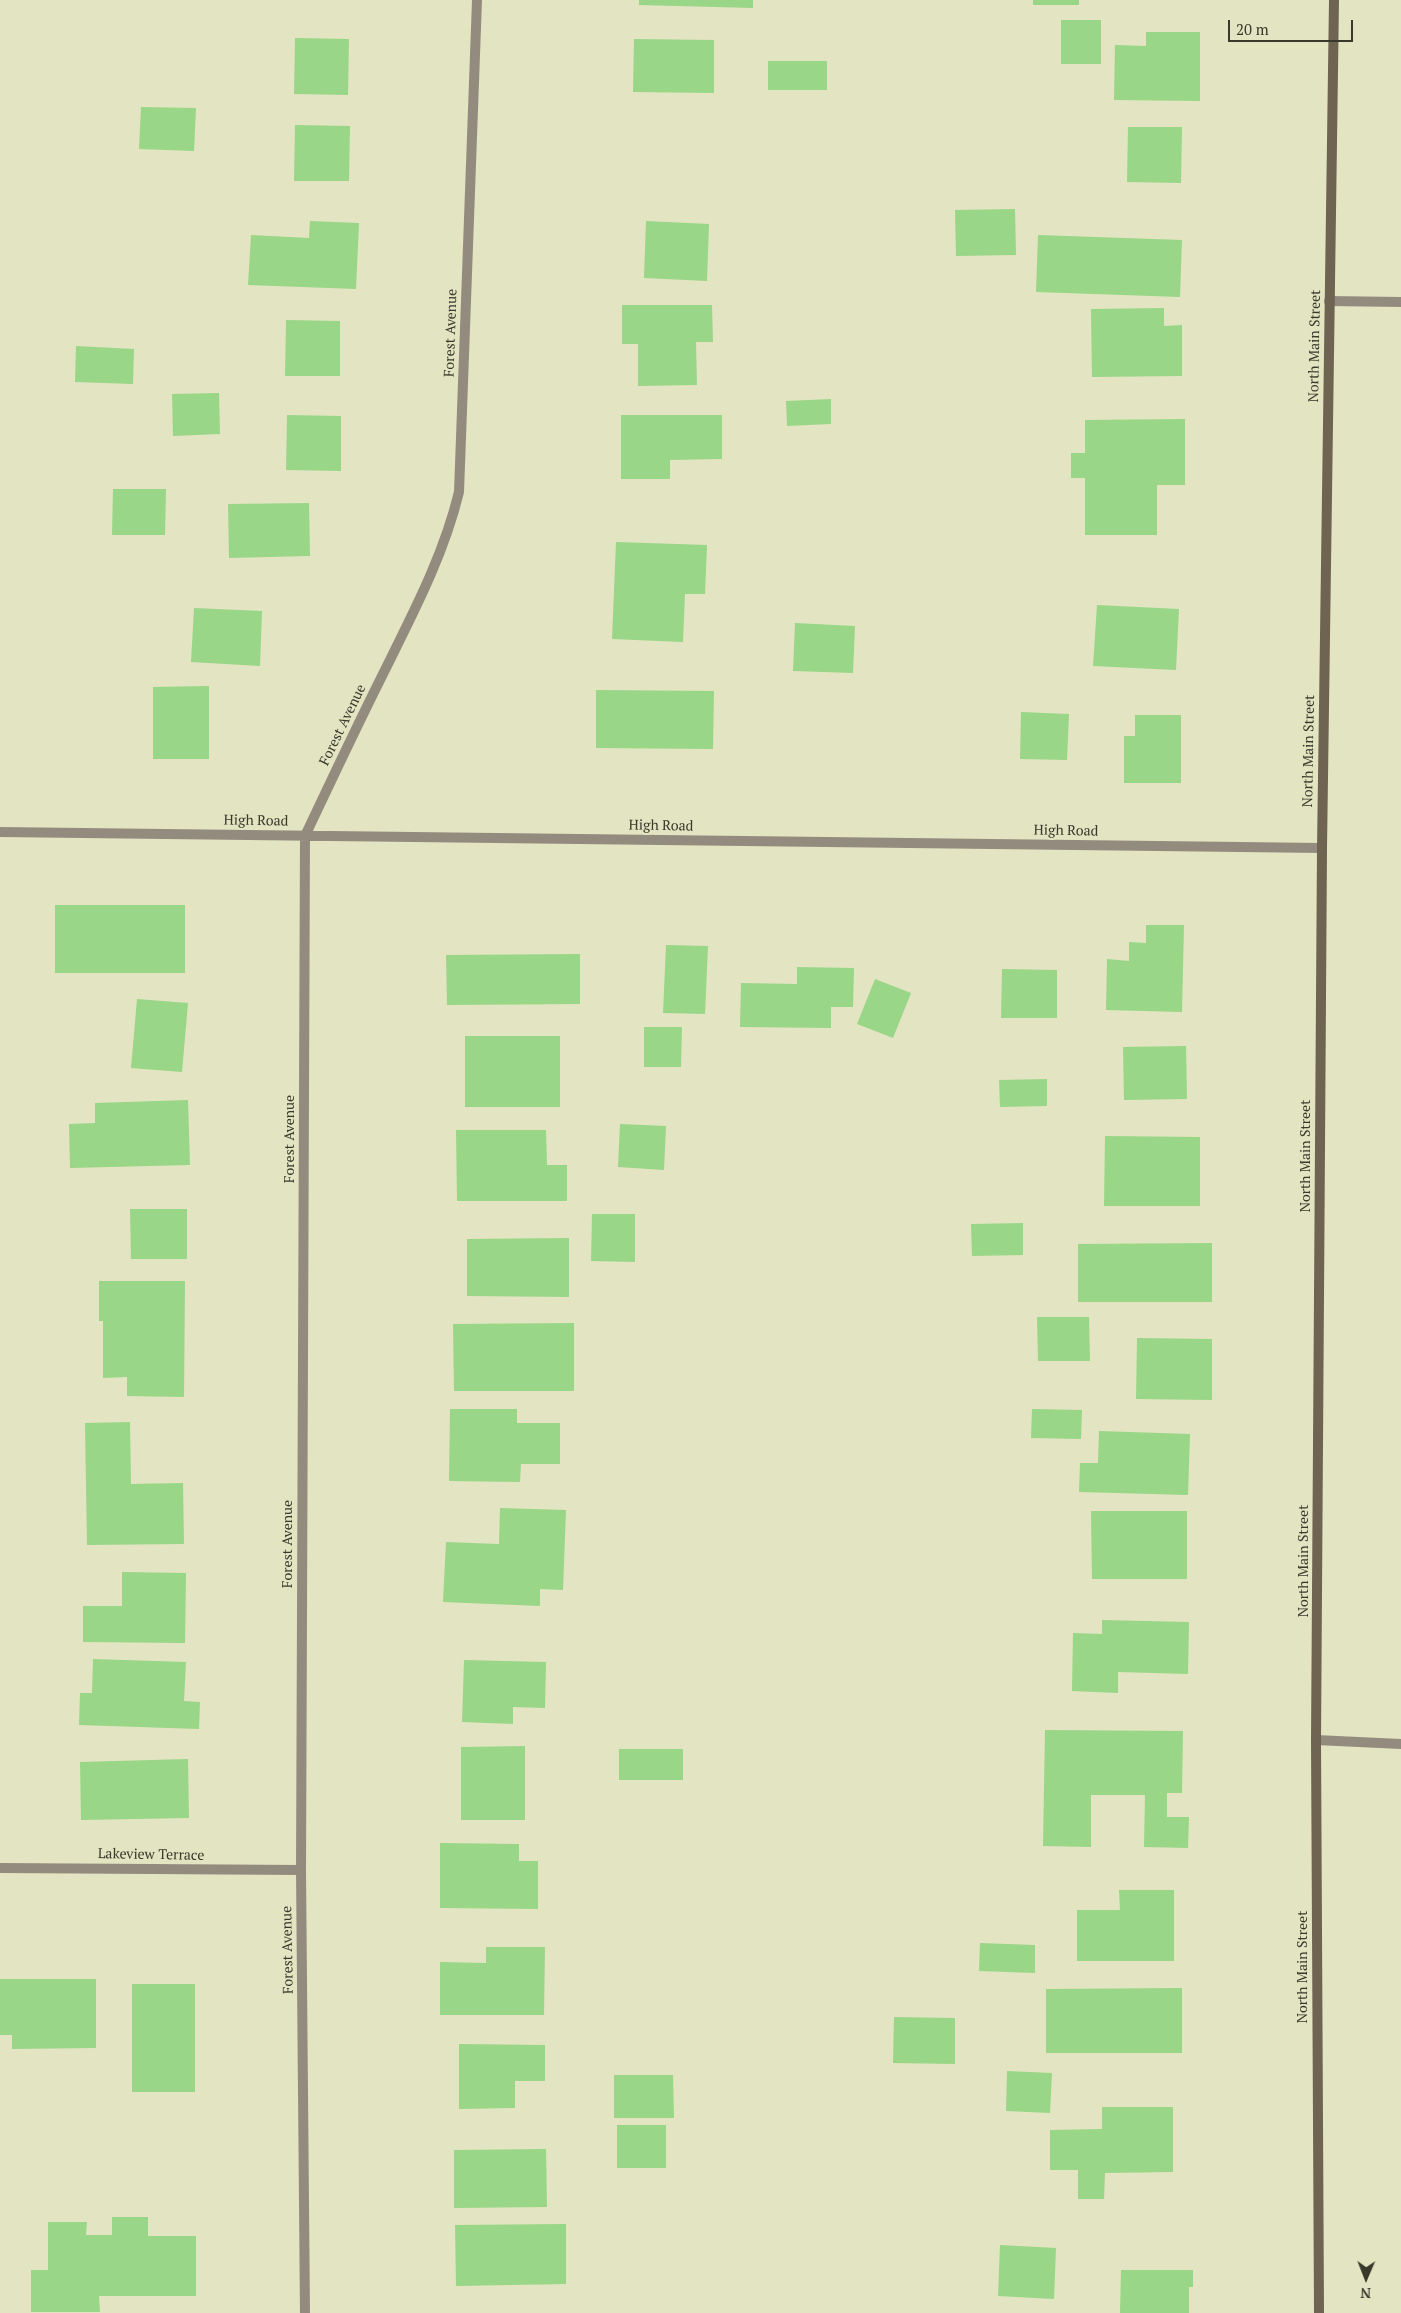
<!DOCTYPE html>
<style>
body{margin:0}
#map{position:relative;width:1401px;height:2313px;overflow:hidden;background:#e3e4c1;font-family:"PT Serif",serif}
canvas{display:block}
.north{position:absolute;left:1341px;top:2253px;width:50px;height:50px;-webkit-text-stroke:4px #e3e4c1;paint-order:stroke;rotate:181deg;font-size:14px;font-weight:700;line-height:20px;text-align:center;color:#38382b}
.north::after{content:'';display:block;margin:auto;width:18px;height:22px;background:#38382b;clip-path:polygon(50% 0,100% 100%,50% 72%,0 100%)}
.scale{position:absolute;left:1228px;top:20px;width:125px;height:22px;box-sizing:border-box;border:2px solid #38382b;border-top:0;padding-left:6px;font-size:15px;line-height:18px;white-space:nowrap;color:#38382b;-webkit-text-stroke:4px #e3e4c1;paint-order:stroke}
</style>
<div id="map">
<canvas width="1401" height="2313"></canvas>
<div class="north">N</div>
<div class="scale">20 m</div>
</div>
<script>
const context = document.querySelector('canvas').getContext('2d');
context.lineJoin = 'round';
function fill(path, color) {
  context.fillStyle = color;
  context.fill(path, 'evenodd');
}
function strokePath(path, color, width, dash) {
  context.strokeStyle = color;
  context.lineWidth = width;
  context.lineCap = dash ? 'butt' : 'round';
  context.setLineDash(dash || []);
  context.stroke(path);
}
function drawText(font, color, halo, rows, align = 'center') {
  context.font = font + ' "PT Serif",serif';
  context.lineWidth = 4.5;
  context.setLineDash([]);
  context.textBaseline = 'middle';
  context.strokeStyle = halo;
  context.fillStyle = color;
  for (const [text, x, y, turn = 0] of rows) {
    context.save();
    context.translate(x, y);
    context.rotate((+turn || 0) * Math.PI / 180);
    context.textAlign = isNaN(turn) ? turn : align;
    if (halo) context.strokeText(text, 0, 0);
    context.fillText(text, 0, 0);
    context.restore();
  }
}
const building = new Path2D(`
 M639,0h114v8l-114,-3z
 M1033,0h46v5h-46z
 M1061,20h40v44h-40z
 M1146,32h54v69l-86,-1 1,-55 31,1z
 M295,38l54,1 -1,56 -54,-1z
 M634,39l80,1v53l-81,-1z
 M768,61h59v29h-59z
 M141,107l55,1 -2,43 -55,-2z
 M295,125l55,1 -1,55h-55z
 M1128,127h54l-1,56 -54,-1z
 M1015,209l1,46 -60,1 -1,-46z
 M310,221l49,2 -3,66 -108,-4 3,-50 58,3z
 M646,221l63,3 -2,57 -63,-3z
 M1038,235l144,5 -2,57 -144,-5z
 M622,305h90l1,37h-17l1,43 -59,1v-42h-16z
 M1164,308v18l18,-1v51l-90,1 -1,-68z
 M286,320l54,1v55h-55z
 M76,346l58,3 -1,35 -58,-2z
 M219,393l1,41 -47,2 -1,-42z
 M831,399v25l-44,2 -1,-25z
 M287,415l54,1v55l-55,-1z
 M621,415h101v44l-52,1v19h-49z
 M1185,419v66h-28v50h-72v-57h-14v-25h14v-33z
 M113,489h53l-1,46h-53z
 M309,503l1,53 -81,2 -1,-54z
 M616,542l91,3 -2,49h-20l-2,48 -71,-3z
 M1097,605l82,4 -3,61 -83,-4z
 M194,608l68,3 -2,55 -69,-4z
 M795,623l60,3 -2,47 -60,-2z
 M209,686v73h-56v-72z
 M596,690l118,1 -1,58 -117,-1z
 M1021,712l48,2 -2,46 -47,-1z
 M1135,715h46v68h-57v-47h11z
 M55,905h130v68h-130z
 M1146,925h38l-2,87 -76,-2 1,-51 22,2v-19l17,1z
 M666,945l42,1 -3,68 -42,-1z
 M580,954v50l-133,1 -1,-50z
 M797,967l57,1 -1,39h-22v21l-91,-1 1,-44 56,1z
 M1002,969l55,1v48h-56z
 M875,979l36,14 -18,45 -36,-14z
 M137,999l51,4 -6,69 -51,-4z
 M644,1027h38l-1,40h-37z
 M465,1036h95v71h-95z
 M1186,1046l1,53 -63,1 -1,-53z
 M1047,1079v27l-47,1 -1,-27z
 M188,1100l2,65 -120,3 -1,-44 26,-1v-20z
 M620,1124l46,2 -2,44 -46,-3z
 M456,1130h90l1,35h20v36h-110z
 M1105,1136l95,1v69h-96z
 M130,1209h57v50h-56z
 M592,1214h43v48l-44,-1z
 M1023,1223v32l-51,1 -1,-32z
 M569,1238v59l-102,-1v-57z
 M1212,1243v59h-134v-58z
 M99,1281h86l-1,116 -57,-1v-19l-24,1v-57h-4z
 M1037,1317h52l1,44h-52z
 M574,1323v68h-120l-1,-67z
 M1137,1338l75,1v61l-76,-1z
 M450,1409h67v14h43v41h-39l-1,18 -71,-1z
 M1032,1409l50,1 -1,29 -50,-1z
 M130,1422l1,62 52,-1 1,61 -97,1 -2,-122z
 M1099,1431l91,3 -2,61 -109,-3 1,-29h18z
 M500,1508l66,2 -3,80 -23,-1v17l-97,-4 3,-60 53,2z
 M1091,1511h96v68h-95z
 M122,1572l64,1 -1,70 -102,-1v-36h39z
 M1102,1620l87,2 -1,52 -70,-2v21l-46,-2 1,-58 29,1z
 M93,1659l93,3 -2,39 16,1 -1,27 -120,-4 1,-32h12z
 M464,1660l82,2 -1,46 -32,-1v17l-51,-2z
 M1045,1730l138,1 -1,62h-15v24h22l-1,31 -44,-1 1,-52h-54v52l-48,-1z
 M525,1746v74h-64v-73z
 M619,1749h64v31h-64z
 M188,1759l1,59 -108,2 -1,-58z
 M440,1843l79,1v17h19v48l-98,-1z
 M1119,1890h55v71h-97v-51h43z
 M980,1943l55,2v28l-56,-2z
 M486,1947h59l-1,68h-104v-53l46,1z
 M0,1979h96v69l-84,1v-14h-12z
 M132,1984h63v108h-63z
 M1182,1988v65h-136v-64z
 M894,2017l61,1v46l-62,-1z
 M459,2044l86,1v36h-30v27l-56,1z
 M1007,2071l45,2 -2,40 -44,-2z
 M614,2075h59l1,43h-60z
 M1102,2107h71v65l-68,1 -1,26h-26v-29h-28v-40l52,-1z
 M617,2125h49v43h-49z
 M546,2149l1,58 -93,1v-58z
 M112,2217h36v19h48v60h-97l1,16h-69v-42h17v-48h39l-1,13h26z
 M566,2224v60l-110,2 -1,-61z
 M1000,2245l56,3 -2,51 -56,-3z
 M1121,2270h72v17h-4v26h-69z`);
const street = new Path2D(`
 M1329,301l72,1
 M0,832l1322,16
 M1316,1740l85,4
 M0,1868l301,2
 M305,2313l-4,-443 4,-1034c25,-53 50,-106 76,-158 30,-61 62,-120 78,-186l18,-492`);
const secondary = new Path2D(`
 M1319,2313l-3,-573 6,-892 12,-848`);
const streetNames = [
 ["Forest Avenue",451,333,-88],
 ["North Main Street",1315,346,-89],
 ["Forest Avenue",343,725,-64],
 ["North Main Street",1309,751,-89],
 ["High Road",256,821,1],
 ["High Road",661,826,1],
 ["High Road",1066,831,1],
 ["Forest Avenue",290,1139,-90],
 ["North Main Street",1306,1156,-90],
 ["Forest Avenue",288,1544,-90],
 ["North Main Street",1304,1561,-90],
 ["Lakeview Terrace",151,1855,1],
 ["Forest Avenue",288,1950,-91],
 ["North Main Street",1303,1967,-90]
];
fill(building, '#99d687');
strokePath(street, '#948b7f', 10);
strokePath(secondary, '#6f6351', 10);
drawText('14px', '#38382b', '#e3e4c1', streetNames);
</script>
